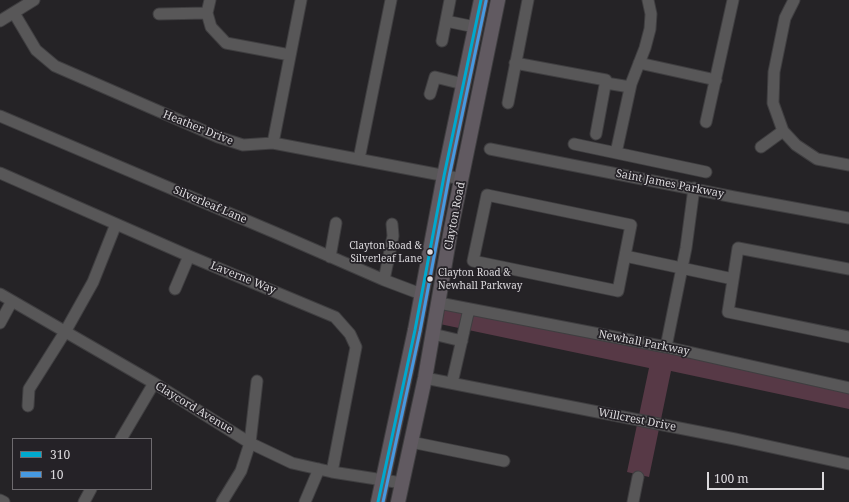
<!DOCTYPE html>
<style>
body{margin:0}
#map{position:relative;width:849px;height:502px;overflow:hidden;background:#252326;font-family:"Noto Serif",serif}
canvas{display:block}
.legend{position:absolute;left:12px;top:438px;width:140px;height:52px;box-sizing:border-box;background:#252227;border:1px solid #6e6b6f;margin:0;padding:5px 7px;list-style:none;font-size:12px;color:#dbd9dc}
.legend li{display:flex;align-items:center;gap:8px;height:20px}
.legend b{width:20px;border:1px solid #6e6b6f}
.scale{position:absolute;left:707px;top:472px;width:117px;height:18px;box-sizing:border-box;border:2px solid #dbd9dc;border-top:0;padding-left:5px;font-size:12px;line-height:14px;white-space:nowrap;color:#dbd9dc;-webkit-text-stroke:3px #252227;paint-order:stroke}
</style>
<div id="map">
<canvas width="849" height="502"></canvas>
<ul class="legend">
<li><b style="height:5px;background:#00a9ce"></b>310</li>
<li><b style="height:5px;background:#4699e1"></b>10</li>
</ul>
<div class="scale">100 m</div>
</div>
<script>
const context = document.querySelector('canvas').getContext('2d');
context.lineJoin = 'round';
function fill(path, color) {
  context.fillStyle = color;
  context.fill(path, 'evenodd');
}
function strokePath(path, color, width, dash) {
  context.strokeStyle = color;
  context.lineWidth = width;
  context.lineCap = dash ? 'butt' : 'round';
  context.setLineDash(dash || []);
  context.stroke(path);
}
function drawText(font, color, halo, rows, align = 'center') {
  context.font = font + ' "Noto Serif",serif';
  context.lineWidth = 3.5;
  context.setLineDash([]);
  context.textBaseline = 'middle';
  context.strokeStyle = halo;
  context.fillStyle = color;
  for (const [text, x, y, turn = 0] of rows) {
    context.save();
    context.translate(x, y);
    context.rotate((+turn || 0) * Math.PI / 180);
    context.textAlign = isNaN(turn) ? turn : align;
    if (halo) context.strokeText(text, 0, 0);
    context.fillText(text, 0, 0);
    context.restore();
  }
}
const green = new Path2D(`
 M439,303l410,85v21l-178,-38 -22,106 -22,-5 22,-104 -214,-45z`);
const minor = new Path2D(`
 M210,0l-3,13 4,14 15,16 64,12
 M794,0l-9,18 -11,54 -1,31 10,28 13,14 21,14 32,6
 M14,13l22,37 19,16 163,71 25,8 30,-2 189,36
 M159,14l48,-1
 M0,21l34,-21
 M446,21l29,6
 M442,41l8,-41
 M515,63l91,17 -10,54
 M639,63l77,17
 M606,83l24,4
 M430,94l5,-17 28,7
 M508,103l20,-103
 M0,116l276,117 108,47 37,14
 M706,122l27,-122
 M273,143l28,-143
 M574,144l132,28
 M761,147l22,-16
 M490,149l244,48 115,21
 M616,153l15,-69 14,-36 5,-19 1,-15 -3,-14
 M359,159l32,-159
 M0,173l189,83 146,61 15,17 6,13 -24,125
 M487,195l144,30 -13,66 -145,-30z
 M625,256l108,23
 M330,257l6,-34
 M849,269l-111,-21 -10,64 121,25
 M384,280l9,-44 -1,-12
 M175,289l14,-33
 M0,294l154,89 96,60 42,20 40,9 70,11
 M439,303l227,44 183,41
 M0,323l12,-22
 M433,334l29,7
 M666,347l20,-99 8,-60
 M425,378l310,61 114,25
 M452,383l17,-74
 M28,406l1,-17 36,-57 28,-50 23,-58
 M121,439l33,-56
 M411,442l93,19
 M0,500l4,2
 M84,502l7,-13
 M222,502l19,-31 9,-28 7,-62
 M305,502l14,-33
 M633,502l5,-25`);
const major = new Path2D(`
 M378,502l37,-172 29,-154 37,-176
 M398,502l27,-124 26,-149 47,-229`);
const bus1 = new Path2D(`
 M378,502l37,-172 29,-154 37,-176`);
const bus2 = new Path2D(`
 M383,502l37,-171 29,-154 37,-176`);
const markers = [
 [430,252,3.5,"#dbd9dc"],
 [430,279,3.5,"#dbd9dc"]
];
const busNames = [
 ["Clayton Road &",422,246],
 ["Silverleaf Lane",422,259],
 ["Clayton Road &",438,273,"left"],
 ["Newhall Parkway",438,286,"left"]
];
const streetNames = [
 ["Heather Drive",198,128,22],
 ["Saint James Parkway",670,184,11],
 ["Silverleaf Lane",210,205,23],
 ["Clayton Road",455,216,-79],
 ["Laverne Way",243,278,22],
 ["Newhall Parkway",644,343,11],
 ["Claycord Avenue",194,408,31],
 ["Willcrest Drive",637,420,11]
];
fill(green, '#573946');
strokePath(minor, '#3f3e40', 13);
strokePath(major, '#3f3e40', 16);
strokePath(minor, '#585758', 11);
strokePath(major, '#615a61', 14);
strokePath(bus1, '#00a9ce', 3);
strokePath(bus2, '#4699e1', 3);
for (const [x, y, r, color] of markers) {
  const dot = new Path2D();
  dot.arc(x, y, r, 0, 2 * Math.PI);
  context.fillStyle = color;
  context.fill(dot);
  strokePath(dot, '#252227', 1.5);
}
drawText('10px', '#dbd9dc', '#252227', busNames, 'right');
drawText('11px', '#dbd9dc', '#252227', streetNames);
</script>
